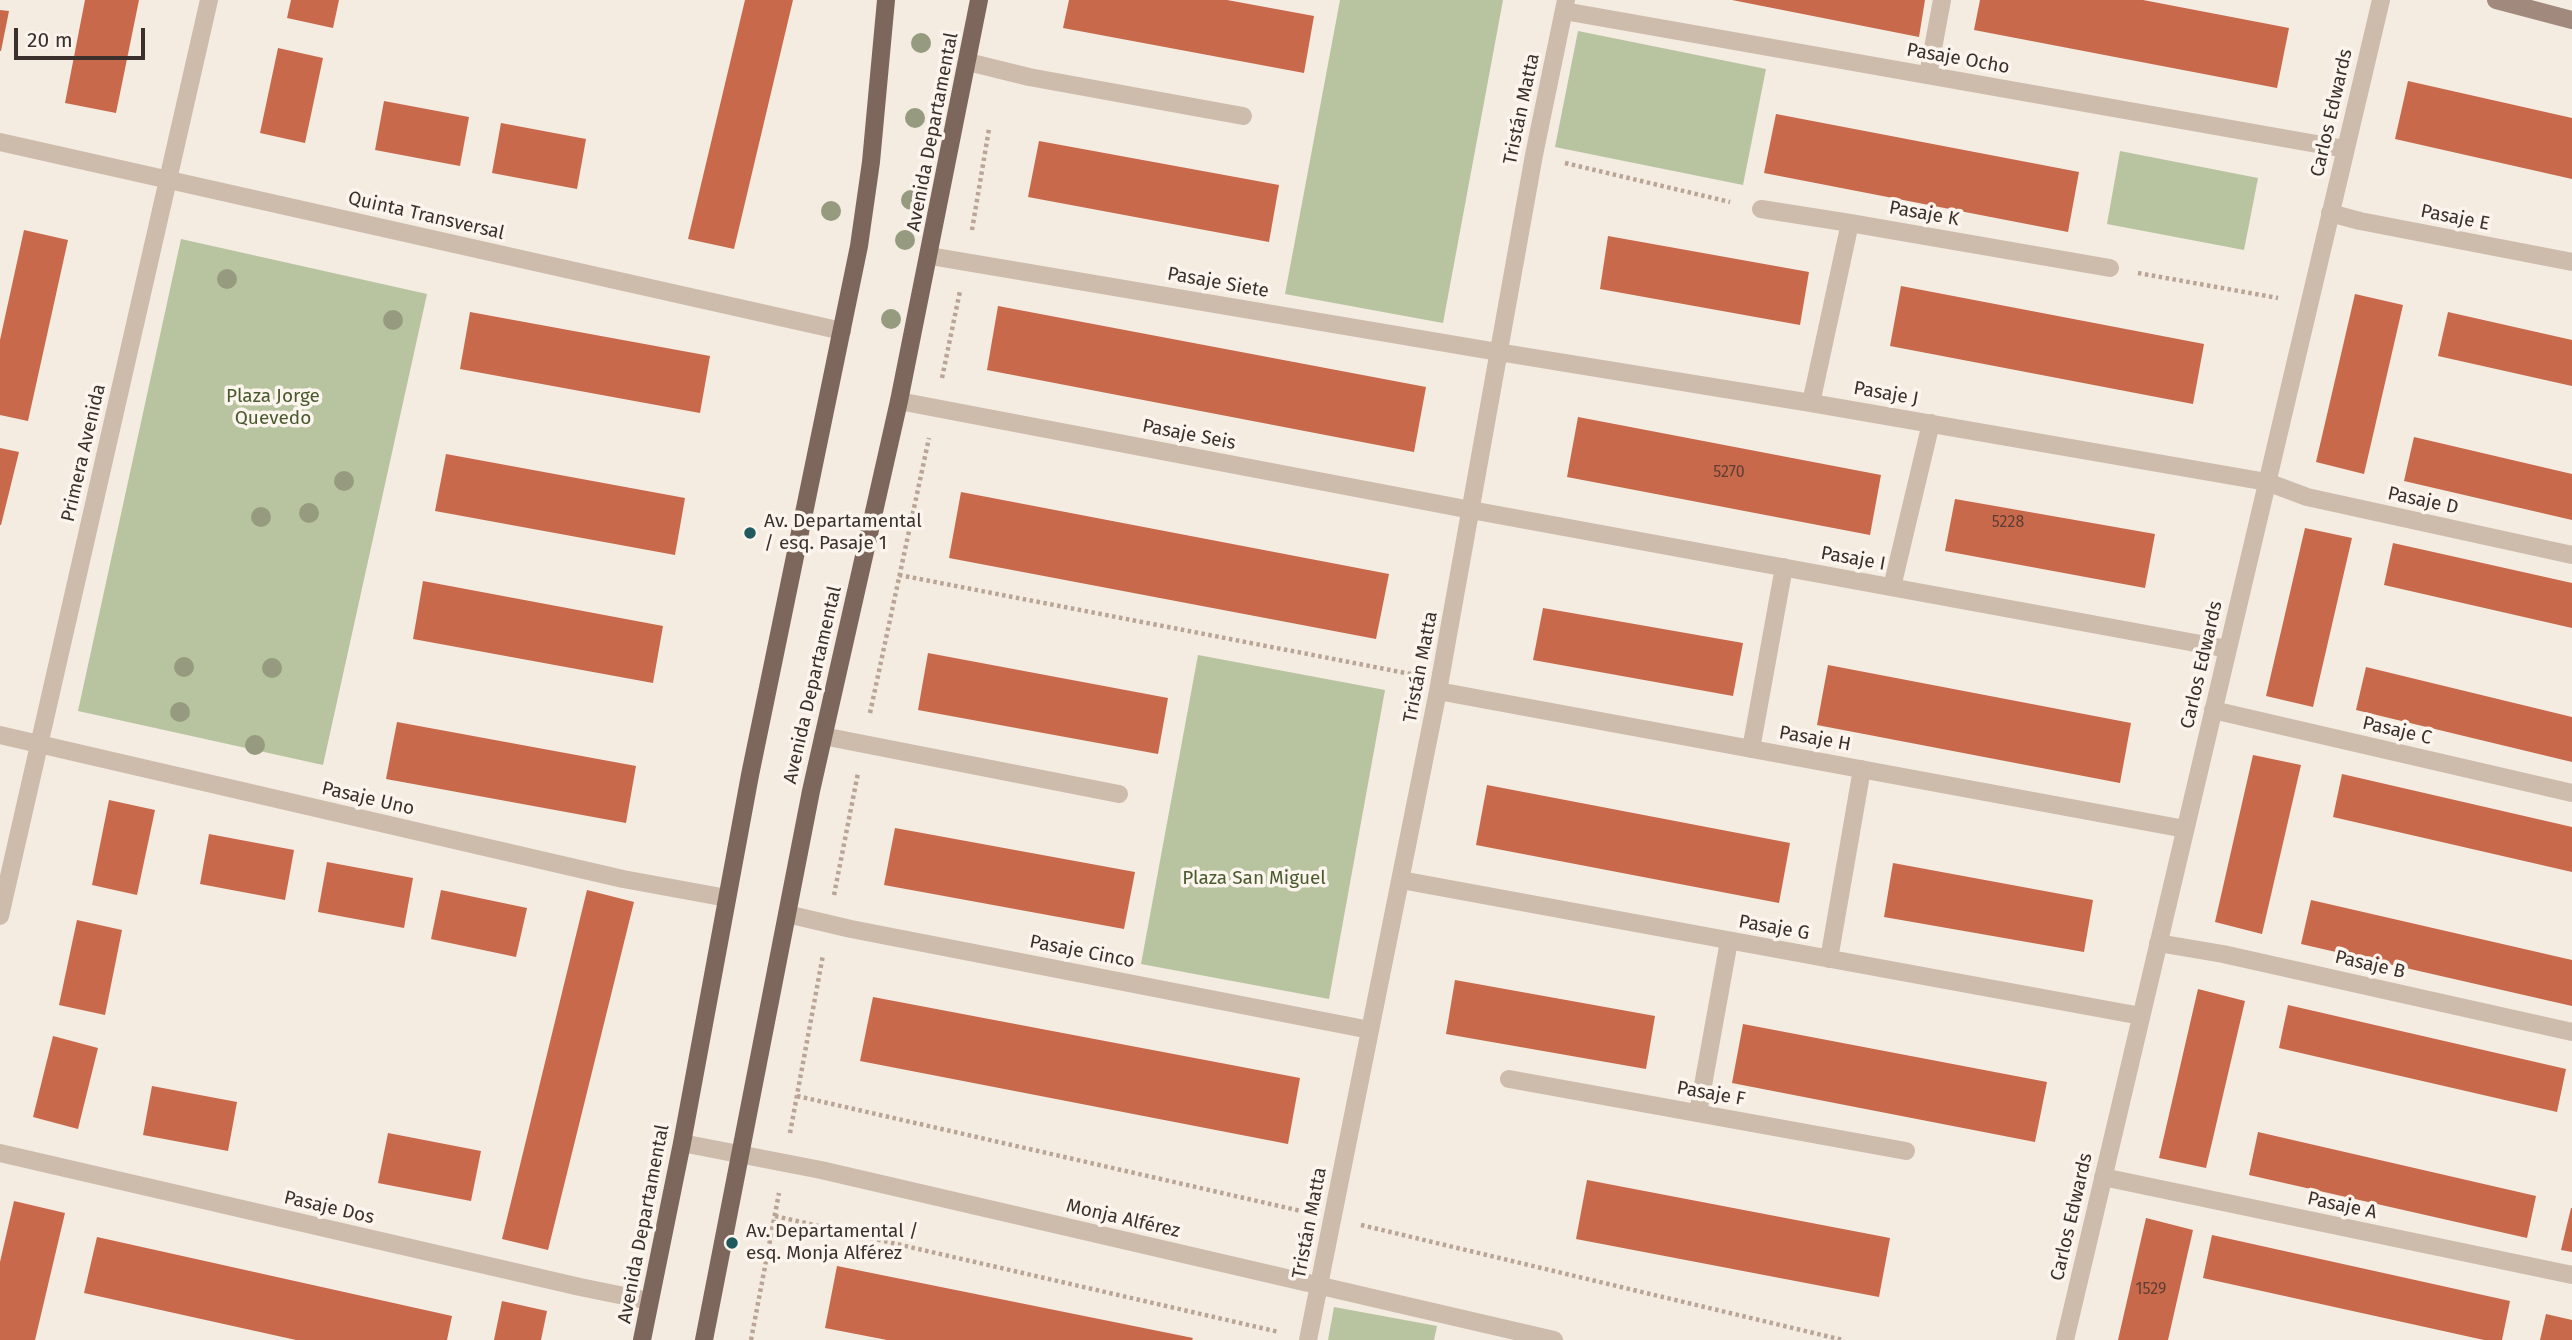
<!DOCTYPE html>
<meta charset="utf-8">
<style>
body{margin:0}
#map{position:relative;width:2572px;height:1340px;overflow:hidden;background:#f4ebe1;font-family:"Fira Sans",sans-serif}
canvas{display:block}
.scale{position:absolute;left:14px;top:28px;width:131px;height:32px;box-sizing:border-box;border:4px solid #3b302b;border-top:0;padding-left:9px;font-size:21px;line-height:24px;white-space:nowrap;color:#3b302b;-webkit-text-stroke:5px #fbf5ee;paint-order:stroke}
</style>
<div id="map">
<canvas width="2572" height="1340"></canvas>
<div class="scale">20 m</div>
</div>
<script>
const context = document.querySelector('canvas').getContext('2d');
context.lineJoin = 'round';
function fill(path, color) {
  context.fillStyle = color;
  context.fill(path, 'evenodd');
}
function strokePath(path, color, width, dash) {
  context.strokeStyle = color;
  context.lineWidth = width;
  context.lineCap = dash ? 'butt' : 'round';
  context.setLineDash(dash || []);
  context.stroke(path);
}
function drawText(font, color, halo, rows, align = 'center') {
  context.font = font + ' "Fira Sans",sans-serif';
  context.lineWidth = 7;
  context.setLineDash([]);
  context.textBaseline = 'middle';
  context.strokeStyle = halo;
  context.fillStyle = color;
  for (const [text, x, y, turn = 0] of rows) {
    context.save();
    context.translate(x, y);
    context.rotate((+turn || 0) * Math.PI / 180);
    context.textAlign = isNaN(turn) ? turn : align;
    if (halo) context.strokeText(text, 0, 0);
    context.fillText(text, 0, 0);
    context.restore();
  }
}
const green = new Path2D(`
 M1340,0h163l-60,323 -158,-29z
 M1578,31l188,38 -23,116 -188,-38z
 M2120,151l138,27 -14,72 -137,-26z
 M181,239l246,55 -104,471 -245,-54z
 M1198,655l187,35 -56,309 -188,-35z
 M1334,1307l103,19 -3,14h-106z`);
const building = new Path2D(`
 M85,0h54l-23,113 -51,-10z
 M291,0h48l-6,28 -46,-10z
 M745,0h48l-59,249 -46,-10z
 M1069,0h158l87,16 -10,57 -241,-45z
 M1732,0h193l-6,37z
 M1980,0h163l146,28 -12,60 -303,-58z
 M0,10l9,1 -8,40h-1z
 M278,48l45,10 -18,85 -45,-10z
 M2408,81l164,37v61l-177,-40z
 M384,101l85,16 -9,49 -85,-16z
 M1776,114l303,58 -11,60 -304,-59z
 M501,123l85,16 -9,50 -85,-16z
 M1039,141l240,44 -10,57 -241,-45z
 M24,230l44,10 -40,181 -28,-6v-75z
 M1608,236l201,36 -9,53 -200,-36z
 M1901,286l303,58 -11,60 -303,-58z
 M2355,294l48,11 -39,169 -48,-12z
 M998,306l428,81 -12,65 -427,-82z
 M470,312l240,44 -10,57 -240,-44z
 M2448,312l124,28v46l-134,-30z
 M1578,417l303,58 -11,60 -303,-58z
 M2414,437l158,37v46l-168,-39z
 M0,448l19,4 -18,73h-1z
 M446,454l239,44 -10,57 -240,-44z
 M961,492l428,82 -13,65 -427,-81z
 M1955,499l200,35 -10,54 -200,-37z
 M2305,528l47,10 -39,169 -47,-11z
 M2393,543l179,40v45l-188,-43z
 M423,581l240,45 -10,57 -240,-44z
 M1543,608l200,35 -10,53 -200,-36z
 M928,653l240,45 -10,56 -240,-44z
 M1828,665l303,58 -11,60 -303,-58z
 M2366,667l206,50v45l-216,-52z
 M397,722l239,44 -10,57 -240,-44z
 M2253,755l48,10 -39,169 -47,-12z
 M2342,774l230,53v45l-239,-55z
 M1487,785l303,58 -11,60 -303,-58z
 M109,800l46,10 -18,85 -45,-10z
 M895,828l240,44 -11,57 -240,-44z
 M209,834l85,16 -9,50 -85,-16z
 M327,862l86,16 -9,50 -86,-16z
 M1893,863l200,37 -9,52 -200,-35z
 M441,890l86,18 -11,49 -85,-18z
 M587,890l47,12 -86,348 -46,-11z
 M2311,900l261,60v46l-271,-62z
 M77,920l45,10 -17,85 -46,-10z
 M1455,980l200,36 -9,53 -200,-35z
 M2198,989l47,12 -39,167 -47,-10z
 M873,997l427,81 -12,66 -428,-83z
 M2288,1005l278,64 -9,43 -278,-64z
 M1743,1024l304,58 -12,60 -303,-59z
 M53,1036l45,12 -20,81 -45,-12z
 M152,1086l85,16 -9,49 -85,-16z
 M2258,1132l278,64 -9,42 -278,-63z
 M388,1133l93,18 -10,50 -93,-18z
 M1587,1180l303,58 -11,59 -303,-58z
 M14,1201l51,12 -30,127h-35v-78z
 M2571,1208h1v44l-11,-2z
 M2146,1218l47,12 -25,110h-50z
 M2212,1235l298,66 -8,39h-18l-281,-62z
 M97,1237l355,79 -5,24h-151l-212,-47z
 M837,1266l356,72 -1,2h-305l-62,-12z
 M502,1301l45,10 -6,29h-47z
 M2546,1314l26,6v20h-32z`);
const path = new Path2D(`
 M1565,163l165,39
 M972,230l17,-101
 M2138,273l140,25
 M942,378l18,-87
 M899,575l512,99
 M870,713l59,-275
 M834,895l24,-122
 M797,1096l504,115
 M790,1133l33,-178
 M775,1216l504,116
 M1361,1225l482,115
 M751,1340l28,-147`);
const lane = new Path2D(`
 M968,62l61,15 214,39
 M1928,75l14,-75
 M823,736l296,58`);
const street = new Path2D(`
 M1564,11l781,138
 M0,142l842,189
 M1761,209l89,14 260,45
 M2330,213l30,8 212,41
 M930,256l568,96 313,51 456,79 40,15 265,58
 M899,401l572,109 757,139
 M1811,403l39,-180
 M1892,587l39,-164
 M1438,691l747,138
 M2213,710l359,83
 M0,735l623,144 104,19
 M1751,749l33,-182
 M1401,880l740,136
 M787,914l64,15 519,101
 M0,916l209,-916
 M2158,943l65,11 349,78
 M1829,959l33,-190
 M1509,1079l397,72
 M1698,1113l31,-172
 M682,1143l139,27 733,170
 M0,1153l580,134 69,14
 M2103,1177l469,98
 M1308,1340l130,-649 96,-536 32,-155
 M2065,1340l316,-1340`);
const secondary = new Path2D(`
 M2496,0l76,20`);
const primary = new Path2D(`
 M642,1340l40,-197 68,-368 109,-529 12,-84 15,-162
 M704,1340l107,-549 88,-390 80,-401`);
const trees = [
 [921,43],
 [915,118],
 [911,200],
 [831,211],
 [905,240],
 [227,279],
 [891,319],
 [393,320],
 [344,481],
 [309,513],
 [261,517],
 [184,667],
 [272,668],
 [180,712],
 [255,745]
];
const markers = [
 [750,533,7,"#1f5a5e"],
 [732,1243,7,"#1f5a5e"]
];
const numberNames = [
 ["5270",1729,473],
 ["5228",2008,523],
 ["1529",2151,1290]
];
const streetNames = [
 ["Pasaje Ocho",1958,59,10],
 ["Tristán Matta",1522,109,-78],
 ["Carlos Edwards",2332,113,-77],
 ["Avenida Departamental",933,132,-79],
 ["Pasaje K",1924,214,10],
 ["Quinta Transversal",426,216,13],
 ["Pasaje E",2455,218,11],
 ["Pasaje Siete",1218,283,10],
 ["Pasaje J",1886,394,10],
 ["Pasaje Seis",1189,435,11],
 ["Primera Avenida",84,453,-77],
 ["Pasaje D",2423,501,12],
 ["Pasaje I",1853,559,10],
 ["Carlos Edwards",2202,665,-77],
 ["Tristán Matta",1421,667,-79],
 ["Avenida Departamental",813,685,-77],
 ["Pasaje C",2397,731,13],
 ["Pasaje H",1815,739,10],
 ["Pasaje Uno",368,799,13],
 ["Pasaje G",1774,928,10],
 ["Pasaje Cinco",1082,952,11],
 ["Pasaje B",2370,965,13],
 ["Pasaje F",1711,1094,10],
 ["Pasaje A",2342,1206,12],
 ["Pasaje Dos",329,1208,13],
 ["Carlos Edwards",2072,1217,-77],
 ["Monja Alférez",1123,1219,13],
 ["Tristán Matta",1310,1223,-79],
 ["Avenida Departamental",644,1224,-79]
];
const parkNames = [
 ["Plaza Jorge",273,397],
 ["Quevedo",273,419],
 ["Plaza San Miguel",1254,879]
];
const poiNames = [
 ["Av. Departamental",764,522],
 ["/ esq. Pasaje 1",764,544],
 ["Av. Departamental /",746,1232],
 ["esq. Monja Alférez",746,1254]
];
fill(green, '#b8c4a0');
fill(building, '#c8694b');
strokePath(path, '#b9a596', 4.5, [3.5, 3.5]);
strokePath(lane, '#cdbbac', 18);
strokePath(street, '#cdbbac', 18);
strokePath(secondary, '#a18a7d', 18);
strokePath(primary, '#7d675c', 18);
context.fillStyle = '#969b7f';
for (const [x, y] of trees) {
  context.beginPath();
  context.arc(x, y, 10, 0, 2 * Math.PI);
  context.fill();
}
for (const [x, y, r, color] of markers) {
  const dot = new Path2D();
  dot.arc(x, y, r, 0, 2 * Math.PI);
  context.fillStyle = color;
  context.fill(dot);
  strokePath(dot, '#fbf5ee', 2.5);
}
drawText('16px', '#5e3e33', null, numberNames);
drawText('19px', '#3b302b', '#fbf5ee', streetNames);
drawText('19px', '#4a5a2e', '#fbf5ee', parkNames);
drawText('19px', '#3b302b', '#fbf5ee', poiNames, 'left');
</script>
